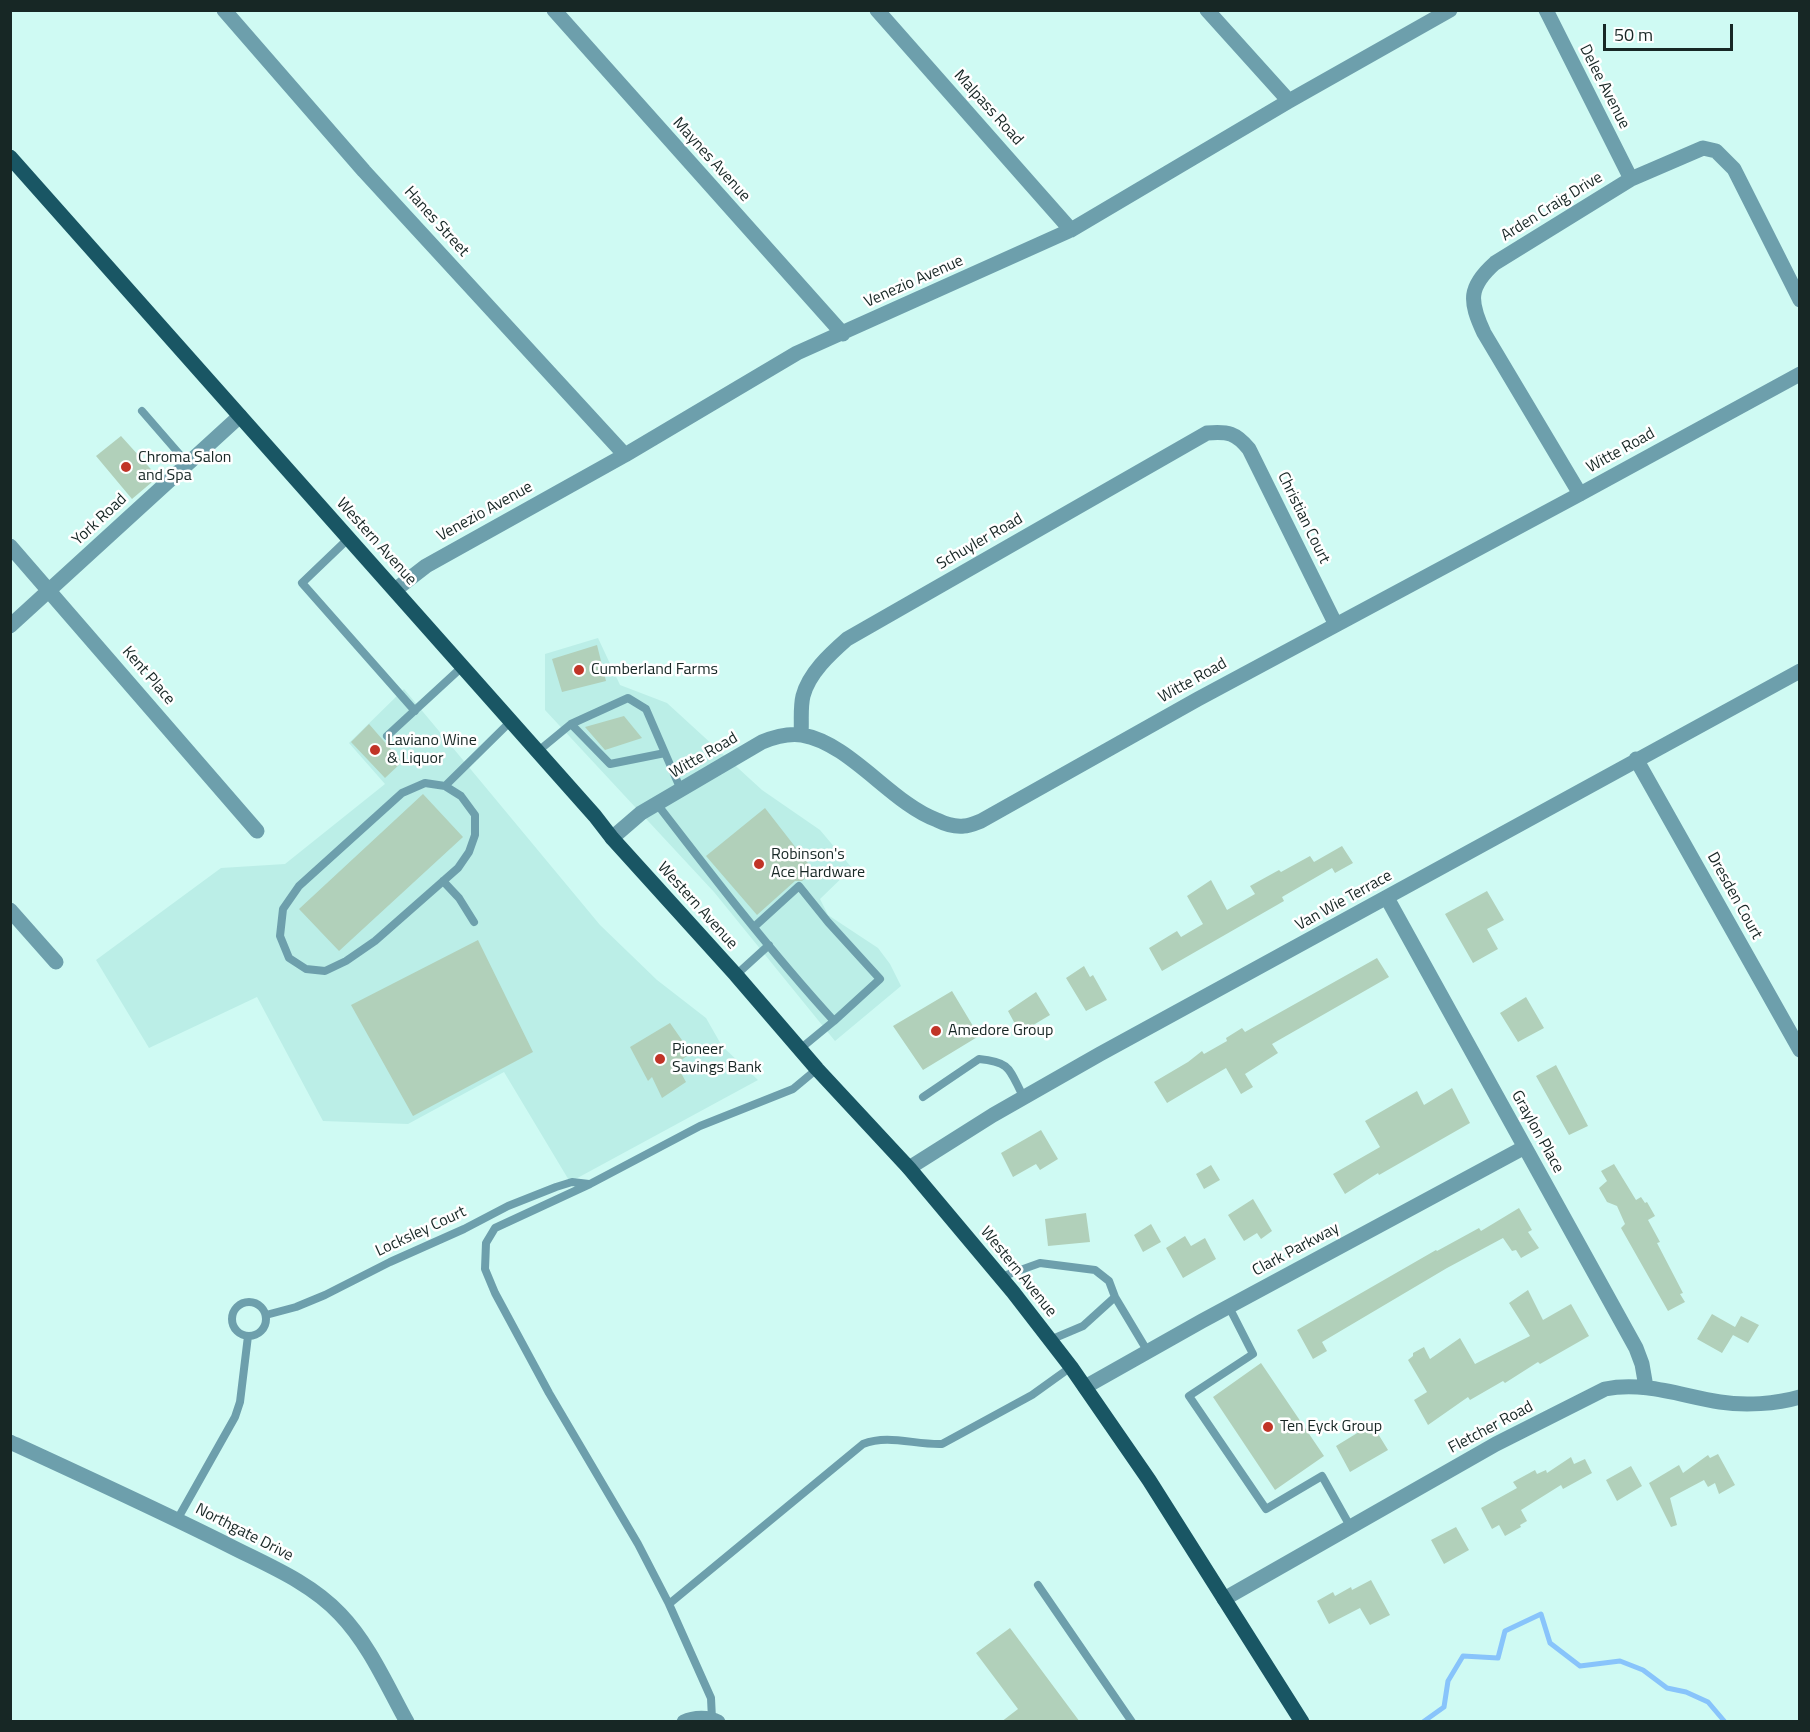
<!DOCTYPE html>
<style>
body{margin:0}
#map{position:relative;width:1810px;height:1732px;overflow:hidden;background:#cffaf3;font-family:"Titillium Web",sans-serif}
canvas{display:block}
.frame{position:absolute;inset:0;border:12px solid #172725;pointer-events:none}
.scale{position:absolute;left:1603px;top:24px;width:130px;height:27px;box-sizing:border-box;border:3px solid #172725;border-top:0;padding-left:8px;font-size:18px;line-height:21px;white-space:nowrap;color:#172725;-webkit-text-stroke:4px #fff;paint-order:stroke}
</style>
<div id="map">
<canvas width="1810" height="1732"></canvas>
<div class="frame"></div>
<div class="scale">50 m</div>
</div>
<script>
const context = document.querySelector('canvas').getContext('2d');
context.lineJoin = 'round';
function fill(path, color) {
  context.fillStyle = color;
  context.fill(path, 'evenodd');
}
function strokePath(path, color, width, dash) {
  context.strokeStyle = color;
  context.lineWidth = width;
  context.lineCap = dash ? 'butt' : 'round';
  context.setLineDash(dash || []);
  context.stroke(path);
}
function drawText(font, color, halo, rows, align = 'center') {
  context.font = font + ' "Titillium Web",sans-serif';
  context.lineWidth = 5;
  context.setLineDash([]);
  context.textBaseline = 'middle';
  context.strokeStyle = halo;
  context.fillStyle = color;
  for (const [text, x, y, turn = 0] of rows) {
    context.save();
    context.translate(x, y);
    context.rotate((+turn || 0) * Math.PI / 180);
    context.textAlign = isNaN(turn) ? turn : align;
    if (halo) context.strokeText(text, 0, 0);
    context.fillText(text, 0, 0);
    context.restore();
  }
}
const built = new Path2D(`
 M598,638l22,47 47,18 95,87 58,40 32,38 -32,31 8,16 50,33 12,16 11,22 -66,55 -121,-149 -169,-182v-56z
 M404,689l196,236 57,55 49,38 16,28 36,34 -188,102 -66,-110 -96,52 -85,-3 -66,-124 -108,51 -53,-88 125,-92 64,-4 100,-80 -36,-41z`);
const stream = new Path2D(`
 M1423,1722l21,-15 4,-26 15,-25 35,2 7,-27 36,-17 9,29 30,23 40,-5 23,9 24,18 19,4 22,10 17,20`);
const building = new Path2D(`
 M121,436l37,41 -26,22 -36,-43z
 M597,645l9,36 -44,11 -10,-33z
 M624,716l18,22 -37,12 -20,-23z
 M369,724l33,38 -17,16 -34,-36z
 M423,794l40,43 -124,114 -40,-42z
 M765,808l49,63 -12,10h-7l-38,34 -51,-59z
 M1342,846l11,17 -18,10 -3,-5 -50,29 2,4 -122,70 -13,-23 28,-17 4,6 22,-13 -16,-28 24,-16 16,30 28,-16 -5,-8 29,-16 2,2 29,-16 4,6z
 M1487,891l17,29 -17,9 11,20 -25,14 -28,-49z
 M478,940l55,112 -120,64 -62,-111z
 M1377,958l12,19 -117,67 6,9 -33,21 8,13 -12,7 -15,-26 -59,35 -13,-21 34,-20 14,-11 2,3 23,-13 -1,-3 16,-10 3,4z
 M1084,966l6,11 3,-2 14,25 -21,11 -20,-33z
 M952,991l27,45 -56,34 -30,-44z
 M1036,992l14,23 -30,18 -12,-22z
 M1526,997l18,31 -26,14 -18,-29z
 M670,1023l21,30 -15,11 10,18 -24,16 -10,-21 -4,4 -18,-34z
 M1556,1065l32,61 -19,9 -33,-59z
 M1452,1088l18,35 -91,52 -1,-2 -33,21 -12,-20 47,-27 -15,-26 52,-30 7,14z
 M1041,1130l17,29 -18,11 -4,-6 -23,13 -12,-24z
 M1614,1164l22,36 5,-3 4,6 2,-1 8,14 -7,4 12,22 -3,1 26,50 -3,1 5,8 -17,9 -47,-83 4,-4 -8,-18 -10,-4 -8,-14 8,-7 -6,-10z
 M1211,1165l9,15 -16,9 -8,-15z
 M1253,1199l19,32 -11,8 -4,-6 -13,8 -16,-26z
 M1519,1208l13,22 -4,2 11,16 -18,10 -5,-8 -4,1 -9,-13 -56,30 -125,74 5,9 -14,8 -16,-29 139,-80 1,1 42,-23 2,3z
 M1086,1213l4,29 -42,4 -3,-27z
 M1151,1224l10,18 -18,10 -9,-17z
 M1185,1236l6,10 14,-8 11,21 -33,19 -17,-30z
 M1528,1290l15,30 28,-16 18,32 -49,28 -2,-2 -33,21 -2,-2 -33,19 -2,-3 -40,28 -14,-25 13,-8 -19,-32 5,-4v-3l11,-6 6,12 30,-21 15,26 55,-28 -21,-33z
 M1712,1314l23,13 6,-11 18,9 -11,18 -15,-8 -11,18 -25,-14z
 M1261,1363l63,93 -49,34 -62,-93z
 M1372,1424l16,26 -38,22 -14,-26z
 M1718,1454l17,31 -16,9 -4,-11 -7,4 -4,-7 -34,18 7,27 -6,2 -22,-44 30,-18 4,8 25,-18 2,3z
 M1571,1457l3,7 11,-5 7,14 -29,16 -2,-4 -40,25 6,11 -7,4 1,2 -16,9 -6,-11 -7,4 -11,-21 36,-20 -4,-6 22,-12 2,4 9,-4 1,3z
 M1631,1466l11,20 -25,15 -11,-21z
 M1456,1527l13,23 -25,14 -13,-24z
 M1371,1580l19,35 -20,10 -10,-17 -31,16 -12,-23 16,-9 2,4 16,-9 1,3z
 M1010,1628l70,94h-79l17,-13 -42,-56z`);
const lane = new Path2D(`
 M142,411l46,53
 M349,538l-47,45 113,128
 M387,736l75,-69
 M537,752l34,-28
 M665,753l-55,11 -39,-40 57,-26 18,11 35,81
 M425,783l20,3 16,10 14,19v20l-6,17 -11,16 -83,73 -29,20 -21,10 -19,-2 -17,-11 -9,-22 3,-27 16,-23 103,-93z
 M445,786l66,-65
 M657,804c57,74 114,148 177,217l46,-42 -52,-57 -29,-36 -45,41
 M443,881l16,17 15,24
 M736,975l33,-30
 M800,1049l34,-28
 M923,1097l56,-38c33,3 30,11 45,39
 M1001,1277l39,-14 55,7 14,11 6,16 -32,29 -33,14
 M1115,1297l33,55
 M232 1319a17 17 0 1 1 34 0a17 17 0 1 1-34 0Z
 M1229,1307l24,47 -64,42 77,113 56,-33 28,50
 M266,1315l30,-8 29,-12 65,-33 74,-33 44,-23 48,-19 16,-5 17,2
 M177,1520l58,-103 5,-15 8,-66
 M1038,1585l94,137
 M669,1604l-31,-60 -89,-151 -54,-100 -10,-24 1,-26 9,-15 95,-44 110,-58 93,-37 24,-20
 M712,1719l-1,-21 -42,-94 194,-160c25,-10 52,1 79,0l90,-49 39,-28`);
const street = new Path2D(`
 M224,10l140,161 261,284
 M554,10l289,324
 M877,10l194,220
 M1207,10l82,91
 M1546,10l85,169
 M1580,494l-96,-161c-15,-32 -16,-46 11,-70l136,-84 72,-31 13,3 18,18 66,131
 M10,546l247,285
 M395,590l31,-24 199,-111 172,-102 274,-123 218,-129 161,-91
 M10,626l230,-210
 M801,735c1,-12 -1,-27 2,-39 6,-23 27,-42 44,-57l360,-206c21,-2 29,0 42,16l86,174
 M1636,759l164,291
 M612,838l29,-25 121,-71c12,-5 26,-9 40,-7 48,8 90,69 135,85 8,4 18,7 27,6 5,0 12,-3 17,-5l217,-122 382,-205 220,-120
 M1387,898l249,450 6,16 4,23
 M10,910l46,52
 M909,1168l84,-53 107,-61 700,-383
 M1085,1387l117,-66 323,-174
 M10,1442c74,34 146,67 218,103 39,20 82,37 112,69 29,30 47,72 67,108
 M1224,1599l272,-155 109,-55c39,-8 77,7 115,13 25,4 56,2 80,-5
 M684,1722c10,-5 25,-5 34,0`);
const primary = new Path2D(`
 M10,157l585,659 17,22 124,137 81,94 92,99 104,124 58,75 78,113 153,242`);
const markers = [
 [126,467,6,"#c13427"],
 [579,670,6,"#c13427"],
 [375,750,6,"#c13427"],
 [759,864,6,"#c13427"],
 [936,1031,6,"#c13427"],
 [660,1059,6,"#c13427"],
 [1268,1427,6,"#c13427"]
];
const streetNames = [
 ["Delee Avenue",1604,87,63],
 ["Malpass Road",988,108,48],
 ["Maynes Avenue",711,160,48],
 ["Arden Craig Drive",1552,207,-32],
 ["Hanes Street",436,222,48],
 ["Venezio Avenue",914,282,-24],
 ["Witte Road",1621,451,-29],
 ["Venezio Avenue",485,512,-29],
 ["Christian Court",1303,518,64],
 ["York Road",100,520,-43],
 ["Western Avenue",376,542,48],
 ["Schuyler Road",980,542,-30],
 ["Kent Place",148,676,49],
 ["Witte Road",1193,681,-29],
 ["Witte Road",704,756,-30],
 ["Dresden Court",1734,896,61],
 ["Van Wie Terrace",1344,901,-29],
 ["Western Avenue",697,906,48],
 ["Graylon Place",1537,1132,61],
 ["Locksley Court",421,1232,-25],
 ["Clark Parkway",1296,1250,-28],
 ["Western Avenue",1018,1272,51],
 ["Fletcher Road",1491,1428,-28],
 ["Northgate Drive",244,1533,27]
];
const poiNames = [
 ["Chroma Salon",138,458],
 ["and Spa",138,476],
 ["Cumberland Farms",591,670],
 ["Laviano Wine",387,741],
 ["& Liquor",387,759],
 ["Robinson's",771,855],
 ["Ace Hardware",771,873],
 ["Amedore Group",948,1031],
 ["Pioneer",672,1050],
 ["Savings Bank",672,1068],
 ["Ten Eyck Group",1280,1427]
];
fill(built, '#bbeee7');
strokePath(stream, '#88c4fb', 5);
fill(building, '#b1d0ba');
strokePath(lane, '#6d9fac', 8);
strokePath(street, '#6d9fac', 15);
strokePath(primary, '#195664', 15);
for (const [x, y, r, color] of markers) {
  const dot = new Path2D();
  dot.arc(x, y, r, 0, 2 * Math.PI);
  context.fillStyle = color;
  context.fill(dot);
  strokePath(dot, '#fff', 2);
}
drawText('16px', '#172725', '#fff', streetNames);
drawText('16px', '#172725', '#fff', poiNames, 'left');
</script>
